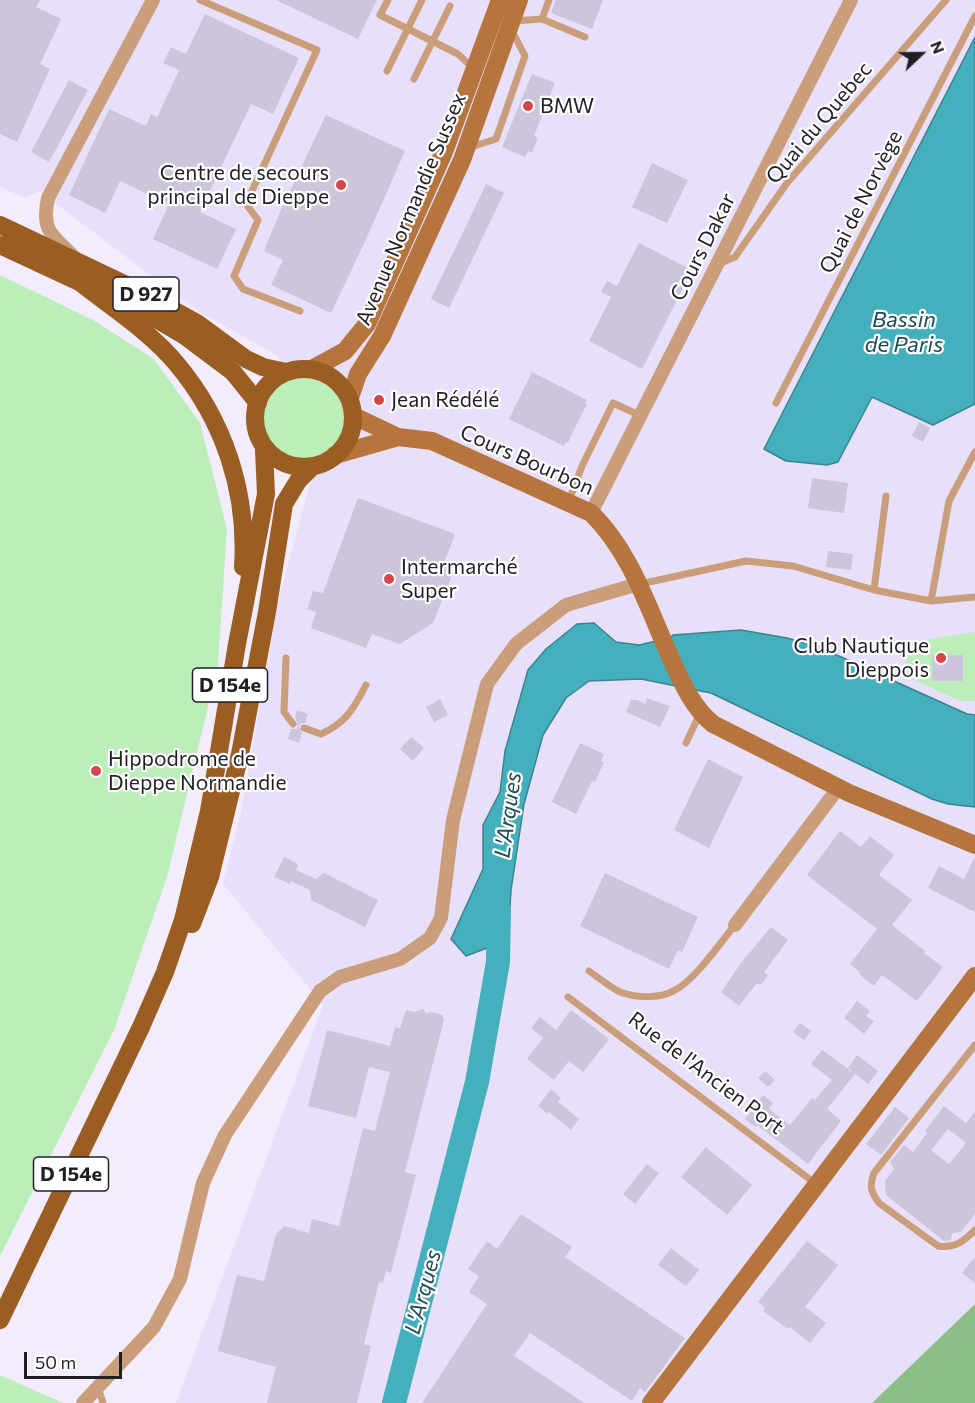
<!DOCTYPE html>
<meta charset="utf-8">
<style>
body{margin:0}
#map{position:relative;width:975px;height:1403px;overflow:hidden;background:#f2ecfd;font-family:Commissioner,sans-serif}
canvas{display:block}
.north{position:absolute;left:891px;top:24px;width:60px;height:60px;-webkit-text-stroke:4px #fff;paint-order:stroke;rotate:68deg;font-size:16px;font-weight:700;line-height:24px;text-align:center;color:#211f26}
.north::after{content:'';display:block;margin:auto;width:21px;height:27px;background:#211f26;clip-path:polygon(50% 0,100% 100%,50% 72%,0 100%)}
.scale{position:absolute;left:24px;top:1352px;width:98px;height:27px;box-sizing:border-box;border:3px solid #211f26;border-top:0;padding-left:8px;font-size:18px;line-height:21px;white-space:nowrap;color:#211f26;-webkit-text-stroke:4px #fff;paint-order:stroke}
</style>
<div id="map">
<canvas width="975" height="1403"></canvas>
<div class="north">N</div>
<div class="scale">50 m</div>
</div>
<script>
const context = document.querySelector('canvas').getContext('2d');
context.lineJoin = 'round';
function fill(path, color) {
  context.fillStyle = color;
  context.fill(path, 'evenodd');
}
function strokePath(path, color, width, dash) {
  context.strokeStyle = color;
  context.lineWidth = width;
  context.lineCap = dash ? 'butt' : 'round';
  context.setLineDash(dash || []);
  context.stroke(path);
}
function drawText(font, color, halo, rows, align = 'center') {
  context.font = font + ' Commissioner,sans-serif';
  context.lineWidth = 4.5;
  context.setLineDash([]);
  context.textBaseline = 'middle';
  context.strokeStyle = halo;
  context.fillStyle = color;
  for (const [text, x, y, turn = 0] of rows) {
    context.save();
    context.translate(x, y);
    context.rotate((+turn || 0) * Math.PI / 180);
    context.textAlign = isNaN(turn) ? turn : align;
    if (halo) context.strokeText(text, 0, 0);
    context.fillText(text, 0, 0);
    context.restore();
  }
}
const built = new Path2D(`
 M0,0h975v37l-211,411 74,14 34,-65 61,28 42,-21v311l-8,-1 -148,-67 -32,-9 -46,-8 -71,8 -30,7 -24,-3 -22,-19 -66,47 -23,81 -5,41 -17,33v44l-32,70 57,1 3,-50 13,-86 19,-69 23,-37 23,-18 52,-1 70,14 221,106 16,5 27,3v497l-103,99h-696l147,-398 -100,-121 18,-72 38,-214 31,-115 -32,-127 -83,-47 -156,-118 -14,7 -25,-11z`);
const green = new Path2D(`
 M0,275l93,45 61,39 46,64 27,106 -9,136 -51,212 -53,153 -114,226z
 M262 419a41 41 0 1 1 82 0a41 41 0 1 1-82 0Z
 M975,632v69h-15l-58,-27 11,-32z
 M0,1375l63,28h-63z`);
const forest = new Path2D(`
 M975,1304v99h-103z`);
const water = new Path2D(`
 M975,37v367l-42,21 -61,-28 -34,65 -11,3 -41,-4 -22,-12z
 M594,623l22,19 23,3 31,-7 3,-3 68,-5 46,8 32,9 148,67 8,1v92l-27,-3 -16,-5 -221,-106 -70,-14 -52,2 -23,17 -23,37 -19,69 -13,86 -3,50 -42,16 -15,-17 32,-70v-44l17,-33 5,-41 23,-81 18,-21 31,-25z`);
const river = new Path2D(`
 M394,1403l83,-321 21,-120 1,-51`);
const building = new Path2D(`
 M0,0h40l-4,7 25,12 -21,45 10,5 -33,73 -17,-8z
 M276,0h101l-19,39z
 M556,0h47l-11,29 -41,-16z
 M205,14l94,44 -26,56 -22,-10 -51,108 36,17 -19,40 -64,-30 16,-35 -49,-23 -15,32 -36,-18 40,-86 37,17 5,-12 6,3 22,-47 -16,-7 8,-16 15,7z
 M532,74l23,9 -21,53 4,2 -6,15 -4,-2 -3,6 -23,-10z
 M69,80l19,10 -39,72 -18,-10z
 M326,115l79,36 -38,86 -36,76 -60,-28 12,-25 -19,-9 16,-39z
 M652,163l36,17 -21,43 -35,-16z
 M486,184l18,9 -55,115 -18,-9z
 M639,243l53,27 -50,99 -53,-28 22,-44 -10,-5 6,-11 10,5z
 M532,372l55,28 -2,3 2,1 -12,24 -7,15 -2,-1 -2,4 -55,-27z
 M919,422l11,6 -7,14 -11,-6z
 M812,478l36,5 -4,30 -36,-5z
 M358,498l97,36 -11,29 11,4 -22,56 -33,21 -28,-10 -6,14 -55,-20 5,-16 -9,-3 6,-18 10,2z
 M828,551l25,3 -2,16 -25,-3z
 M932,655h31v26h-31z
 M647,698l23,8 -10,21 -34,-15 5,-12h6l8,4z
 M440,699l8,16 -14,7 -8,-15z
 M297,710l11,4 -3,9h-4l-2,4 3,6 -3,10 -11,-4 3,-10h5l2,-3 -3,-9z
 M411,737l13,11 -11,13 -13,-12z
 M580,743l24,11 -3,7 3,1 -9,20 -3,-1 -16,33 -24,-12z
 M708,759l35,18 -34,71 -35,-18z
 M840,831l21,16 9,-11 24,19 -15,20 33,25 -20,25 33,26 -1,2 19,14 -26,34 -35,-26 -8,11 -15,-12 1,-2 -10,-8 27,-35 -70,-54z
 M975,856v56l-47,-24 11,-22 25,13z
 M284,857l14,7 -2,6 20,9 8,-6 54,27 -13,27 -54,-27 -1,-10 -19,-9 -1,3 -16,-7z
 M605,873l93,44 -16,35 -4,-2 -9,19 -89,-43z
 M771,927l17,13 -24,32 4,3 -7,10 -4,-2 -18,23 -18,-14 20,-29z
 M857,1001l13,10 -4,5 8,5 -10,13 -20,-16z
 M423,1009l3,5 5,-2 11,3 2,5 -39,152 11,3 -25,98 -5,-2 -3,12 -4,-1 -15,62 7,2 -14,57h-90l9,-36 -58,-16 19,-76 27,6 12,-47 8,-8 25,7 3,-14 27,7 24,-98 12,3 15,-59 -21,-5 -13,51 -48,-12 19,-76 63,16 5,-19 5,1 6,-18 9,2z
 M571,1010l38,29 -26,33 -14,-11 -15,19 -27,-21 16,-21 -12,-10 9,-11 16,13z
 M800,1023l11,8 -7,9 -11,-8z
 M822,1050l33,24 -28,35 14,12 -33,43 -51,-39 -2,2 -10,-8 18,-24 10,8 -4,6 21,16 22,-27 3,2 17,-20 -21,-16z
 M857,1055l21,16 -10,13 -20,-16z
 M765,1071l10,9 -7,7 -10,-9z
 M551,1089l10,9 -3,4 21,17 -8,11 -22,-18 -1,2 -10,-8z
 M944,1106l22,17 9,-12v103l-14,18 -9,1 -1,7 -7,1 -58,-46 -1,-14 9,-12 -4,-7 14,-17 9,7 14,-19 -2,-2zM948,1129l18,14 -17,21 -18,-14z
 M895,1107l14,11 -28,37 -15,-11z
 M706,1147l46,38 -25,30 -46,-38z
 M647,1164l12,9 -24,31 -12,-10z
 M521,1214l51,33 -7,10 120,81 -40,54 -5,-4 -8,13 -102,-68 -16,23 70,47h-162l65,-99 -18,-12 10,-16 -11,-7 19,-28 10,8z
 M807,1241l31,24 -33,42 21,16 -16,20 -20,-16 -2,2 -25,-18 2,-3 -7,-6z
 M671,1248l28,22 -13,16 -28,-21z
 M975,1257v26l-13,-10z`);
const lane = new Path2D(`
 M200,0l117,50 -71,154 12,16 -24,56 9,13 57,22
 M388,0l-8,15 78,39 14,13
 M542,19l43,18
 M514,21l28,-2 7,-19
 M387,71l35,-71
 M414,79l36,-73
 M468,148l28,-9 29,-83 -14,-27
 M721,263l14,-6 52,-74 159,-183
 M776,403l199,-387
 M569,501l13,-35 31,-63 28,13
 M640,584l106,-23 47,5 81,24 57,11 44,-4
 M874,590l12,-94
 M931,601l18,-100 26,-49
 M286,658l-2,54 9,12
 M304,728l17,6c25,-11 33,-26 45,-49
 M686,743l14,-30
 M589,971c10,7 21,16 31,21 16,6 41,7 55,-2 20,-10 45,-47 60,-65
 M568,997l248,187
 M975,1045l-101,128c-5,13 -3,19 5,30l59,43c16,3 26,-5 37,-16
 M98,1387l5,16`);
const street = new Path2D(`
 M74,257c-22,-22 -33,-26 -26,-59l105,-198
 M591,513l260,-513
 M735,925l104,-138
 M83,1403l71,-76 26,-48 23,-96 22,-48 95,-144 20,-14 60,-18 30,-21 11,-20 12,-98 34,-136 29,-40 50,-39 72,-21`);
const secondary = new Path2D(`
 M312,369l33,-18 22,-27 77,-172 56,-152
 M350,398l8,-24 24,-38 80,-176 57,-160
 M354,416l44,21 34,4 159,72c39,38 56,92 78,141 12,26 22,52 44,70l136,69 126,52
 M335,455l63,-18
 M651,1403l324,-427`);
const primary = new Path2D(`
 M0,225l143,68 54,30 49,36 17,8 23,5
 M0,245l146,68 39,23 48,36 25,31
 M82,284c32,25 68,48 94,79 48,57 72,129 67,204
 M255 418a49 49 0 1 1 98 0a49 49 0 1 1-98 0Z
 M192,924l18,-47 30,-123 27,-142 17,-108 14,-23 13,-13
 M0,1320l141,-293 24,-55 18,-52 26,-109 28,-167 29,-150 -2,-44`);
const markers = [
 [528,106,6,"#d64649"],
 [341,185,6,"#d64649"],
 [379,400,6,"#d64649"],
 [389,579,6,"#d64649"],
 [941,658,6,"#d64649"],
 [96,771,6,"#d64649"]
];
const shields = [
 [146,294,66],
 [230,685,75],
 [71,1174,75]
];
const shieldNames = [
 ["D 927",146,294],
 ["D 154e",230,685],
 ["D 154e",71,1174]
];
const poiNames = [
 ["BMW",540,106],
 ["Centre de secours",329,173,"right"],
 ["principal de Dieppe",329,197,"right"],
 ["Jean Rédélé",391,400],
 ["Intermarché",401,567],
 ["Super",401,591],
 ["Club Nautique",929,646,"right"],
 ["Dieppois",929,670,"right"],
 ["Hippodrome de",108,759],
 ["Dieppe Normandie",108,783]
];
const streetNames = [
 ["Quai du Quebec",819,123,-50],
 ["Quai de Norvège",861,202,-63],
 ["Avenue Normandie Sussex",411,209,-67],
 ["Cours Dakar",703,247,-63],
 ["Cours Bourbon",527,460,24],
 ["Rue de l'Ancien Port",706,1073,37]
];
const waterNames = [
 ["Bassin",904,320],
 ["de Paris",904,345],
 ["L'Arques",508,815,-82],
 ["L'Arques",423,1292,-75]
];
fill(built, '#e8dffb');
fill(green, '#bbeeb9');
fill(forest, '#8ac088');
fill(water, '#45b0bd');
strokePath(water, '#3a8490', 1.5);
strokePath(river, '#45b0bd', 24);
fill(building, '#cdc6db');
strokePath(lane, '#ca9e7b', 7);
strokePath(street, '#ca9e7b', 14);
strokePath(secondary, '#b5753d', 18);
strokePath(primary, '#9a5d22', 18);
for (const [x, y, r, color] of markers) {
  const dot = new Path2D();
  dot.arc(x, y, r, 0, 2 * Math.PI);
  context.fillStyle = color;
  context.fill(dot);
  strokePath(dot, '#fff', 2);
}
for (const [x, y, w] of shields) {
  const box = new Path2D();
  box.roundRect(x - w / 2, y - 17, w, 34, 4.5);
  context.fillStyle = '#fff';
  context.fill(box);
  strokePath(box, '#211f26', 1.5);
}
drawText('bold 20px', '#211f26', null, shieldNames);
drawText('21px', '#211f26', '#fff', poiNames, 'left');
drawText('21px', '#211f26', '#fff', streetNames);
drawText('italic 22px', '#1d4c52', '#fff', waterNames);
</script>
